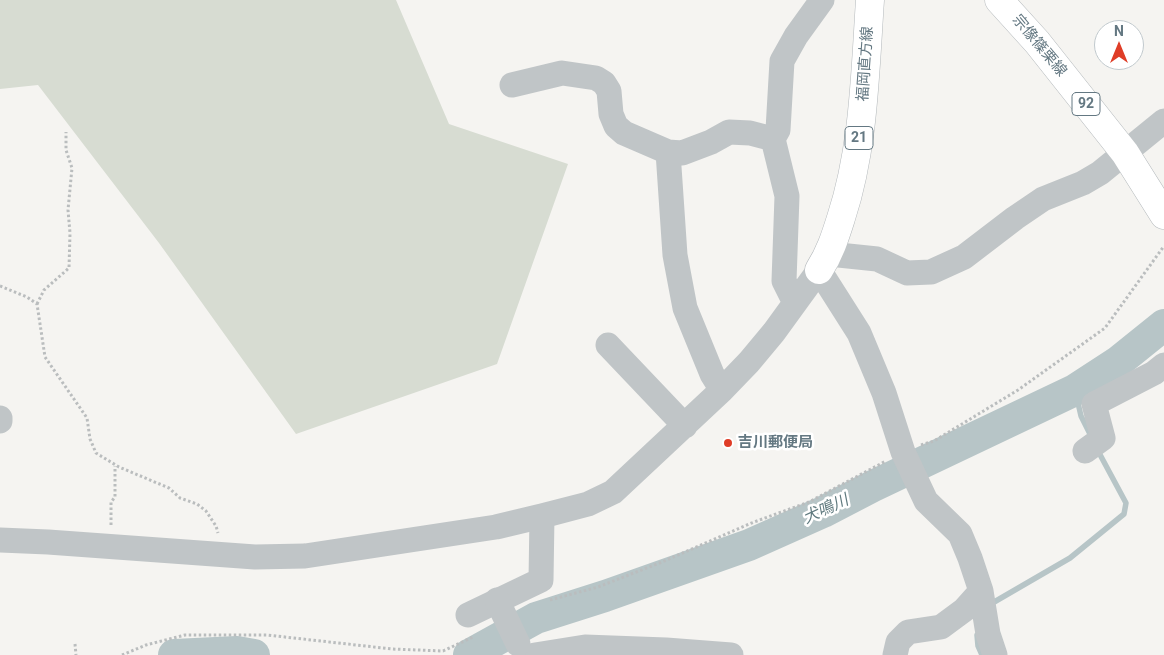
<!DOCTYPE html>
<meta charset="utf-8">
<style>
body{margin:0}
#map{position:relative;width:1164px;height:655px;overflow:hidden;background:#f5f4f1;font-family:Roboto,sans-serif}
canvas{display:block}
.north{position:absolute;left:1094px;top:20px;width:50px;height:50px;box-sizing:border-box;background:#fff;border:1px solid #c1c9cd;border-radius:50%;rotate:0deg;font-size:14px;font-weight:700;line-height:20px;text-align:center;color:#647882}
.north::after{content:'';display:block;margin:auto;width:18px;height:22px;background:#df3d27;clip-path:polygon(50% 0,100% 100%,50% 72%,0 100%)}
</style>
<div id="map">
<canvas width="1164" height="655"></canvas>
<div class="north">N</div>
</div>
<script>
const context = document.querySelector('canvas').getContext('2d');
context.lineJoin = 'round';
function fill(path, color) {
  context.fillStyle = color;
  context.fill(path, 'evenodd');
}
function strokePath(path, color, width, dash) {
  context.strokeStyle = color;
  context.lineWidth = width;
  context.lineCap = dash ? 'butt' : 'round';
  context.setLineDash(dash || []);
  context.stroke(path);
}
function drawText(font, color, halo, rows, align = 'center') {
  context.font = font + ' Roboto,"Noto Sans JP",sans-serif';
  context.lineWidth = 5;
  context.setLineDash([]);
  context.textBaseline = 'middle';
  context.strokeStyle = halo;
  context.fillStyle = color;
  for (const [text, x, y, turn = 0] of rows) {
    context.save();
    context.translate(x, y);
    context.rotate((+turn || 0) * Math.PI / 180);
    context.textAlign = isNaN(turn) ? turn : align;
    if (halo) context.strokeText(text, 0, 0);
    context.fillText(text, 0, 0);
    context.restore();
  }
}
const green = new Path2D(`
 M0,0h396l53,124 119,40 -71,200 -201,70 -137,-191 -121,-158 -38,4z`);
const stream = new Path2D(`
 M1075,390l6,26 10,20
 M989,605l81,-47 54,-44 2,-11 -29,-54
 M977,635l1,11 4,9`);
const river = new Path2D(`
 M174,655l63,-3 17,3
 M469,655l67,-37 69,-22 144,-51 74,-33 50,-26 202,-96 43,-28 46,-37`);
const path = new Path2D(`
 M0,286l27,11 10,7 8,53 42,61 3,21 6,14 23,14 50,21 11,10 17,6 9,7 10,15 2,7
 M37,304l7,-14 25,-22 1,-35 -2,-23 4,-42 -6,-18v-18
 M921,445l13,-4 84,-51 87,-62 59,-82
 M111,525v-23l4,-5v-31
 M550,600l48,-13 64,-25 92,-40 55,-20 77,-41
 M75,644l1,11
 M122,655l24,-10 39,-10h82l125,14 51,2 30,-14`);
const minor = new Path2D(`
 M512,85l50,-12 34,5 8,5 5,8 2,23 5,12 8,7 44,19 14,1 29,-11 18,-10 21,1 23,6
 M668,152l7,103 10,53 27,66 10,16
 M829,254l48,5 30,14 24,-1 33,-15 51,-39 28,-19 40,-16 17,-10 64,-52
 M795,303l-11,-22 3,-85 -14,-57 5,-9 4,-69 14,-25 26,-36
 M608,345l77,81
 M0,418v3
 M1085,451l18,-13 -9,-34 60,-31 10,-8
 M0,540l48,2 207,15 50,-1 191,-29 46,-11 46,-12 25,-12 109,-102 27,-28 25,-30 45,-62 40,63 25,60 19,59 23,49 34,33 10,24 11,33 7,43 7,21
 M468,615l73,-35 1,-64
 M535,655l50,-8 81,3 65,5
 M895,655l3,-13 10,-10 33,-5 23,-17 17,-19`);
const major = new Path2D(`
 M999,0l38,42 88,111 39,62
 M819,270c11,-17 16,-33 22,-52 23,-70 24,-145 29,-218`);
const minorBridge = new Path2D(`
 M497,600l21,44`);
const markers = [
 [728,443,5,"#df3d27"]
];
const shields = [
 [1086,104,28],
 [859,138,28]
];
const shieldNames = [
 ["92",1086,104],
 ["21",859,138]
];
const streetNames = [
 ["宗像篠栗線",1039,46,50],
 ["福岡直方線",866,64,-86]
];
const poiNames = [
 ["吉川郵便局",738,443]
];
const waterNames = [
 ["犬鳴川",826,510,-25]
];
fill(green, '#d7dcd2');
strokePath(stream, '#b7c5c7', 5.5);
strokePath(river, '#b7c5c7', 32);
strokePath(major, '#b3b8bb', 29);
strokePath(path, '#babdbe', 3, [2.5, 2.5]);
strokePath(minor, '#c0c5c7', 25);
strokePath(major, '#fff', 28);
strokePath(minorBridge, '#c0c5c7', 25);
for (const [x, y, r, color] of markers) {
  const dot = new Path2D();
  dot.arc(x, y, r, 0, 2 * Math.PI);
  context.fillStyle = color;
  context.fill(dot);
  strokePath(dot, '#fff', 2);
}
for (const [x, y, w] of shields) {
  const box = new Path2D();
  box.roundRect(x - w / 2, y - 11.5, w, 23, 4);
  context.fillStyle = '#fff';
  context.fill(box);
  strokePath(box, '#647882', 1);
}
drawText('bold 14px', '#647882', null, shieldNames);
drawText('15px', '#647882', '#fff', streetNames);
drawText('bold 15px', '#647882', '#fff', poiNames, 'left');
drawText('italic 16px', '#607a7f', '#fff', waterNames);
</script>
